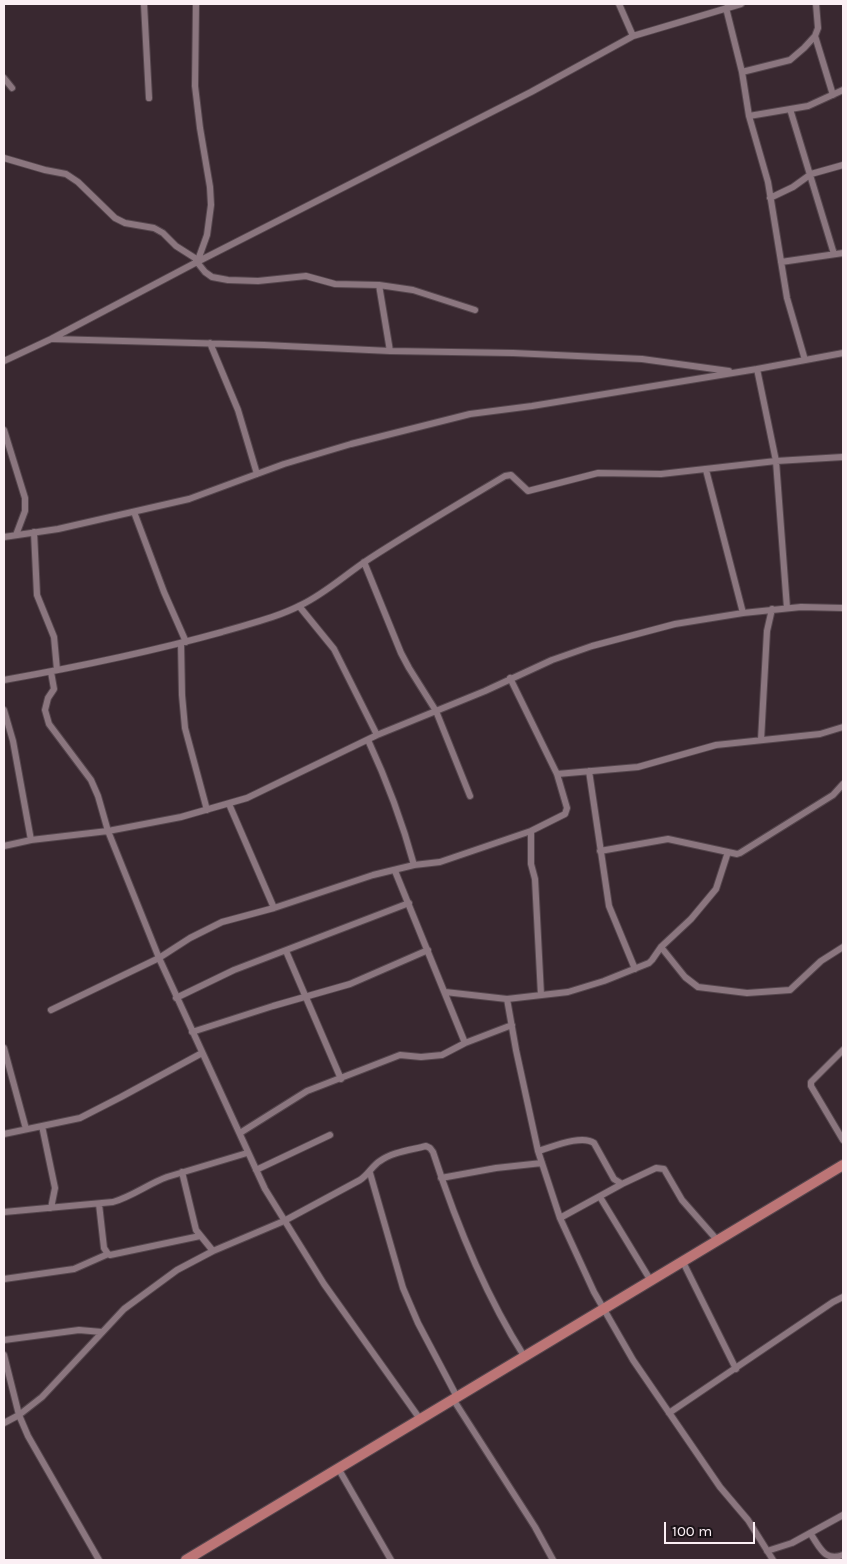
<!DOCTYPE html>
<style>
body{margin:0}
#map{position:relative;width:847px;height:1564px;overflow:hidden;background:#392830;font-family:Karla,sans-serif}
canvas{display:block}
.frame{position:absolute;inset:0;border:5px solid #fbeff4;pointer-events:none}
.scale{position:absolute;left:664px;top:1522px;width:91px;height:22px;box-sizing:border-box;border:2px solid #fbeff4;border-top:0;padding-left:6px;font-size:15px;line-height:18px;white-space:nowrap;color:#fbeff4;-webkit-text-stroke:4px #1b1317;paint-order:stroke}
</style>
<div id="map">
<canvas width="847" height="1564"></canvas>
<div class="frame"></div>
<div class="scale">100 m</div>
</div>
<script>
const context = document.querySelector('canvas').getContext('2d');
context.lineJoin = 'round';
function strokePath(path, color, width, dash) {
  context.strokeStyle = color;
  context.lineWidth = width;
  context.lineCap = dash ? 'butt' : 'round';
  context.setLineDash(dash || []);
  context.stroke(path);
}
const minor = new Path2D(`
 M144,4l5,94
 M196,4l-1,82 5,42 10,59 1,18 -4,30 -9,25 -1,2 8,10 7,5 16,3 30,1 48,-5 29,8 44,1 34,5 62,20
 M619,4l14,32
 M726,8l16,64 7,44 19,66 19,116 18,62
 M815,36l18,59
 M742,72l48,-12 14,-12 11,-12 3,-8 -2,-24
 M4,78l8,10
 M790,109l44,145
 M749,116l59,-10 35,-16
 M4,158l41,12 21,4 12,8 37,36 10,5 29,5 9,5 13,13 22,14
 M770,198l23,-11 18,-13 32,-9
 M781,262l62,-9
 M379,285l11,66
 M53,339l211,6 126,6 123,2 129,6 87,12
 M210,343l28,67 19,64
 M4,361l47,-22 146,-77 334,-170 102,-56 108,-32
 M757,369l19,92 11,147
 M4,430l21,68v13l-9,24
 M706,470l37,143
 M134,512l30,80 22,50
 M34,532l3,63 17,42 3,33
 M4,537l54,-8 131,-30 95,-35 67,-20 119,-30 62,-8 225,-37 86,-16
 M364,562l37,91 8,15 27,43 34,85
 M299,606l35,43 43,86
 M181,643l1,52 3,33 22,82
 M51,672l3,17 -6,9 -3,12 4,14 42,56 7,16 10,35 51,127 106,231 59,95 96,135
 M4,680c73,-13 146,-28 218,-48 26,-8 54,-14 79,-27 25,-12 45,-31 68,-46 45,-29 91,-56 136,-83l6,-1 17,16 70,-18 63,1 115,-13 67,-4
 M4,710l9,31 18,99
 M368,740c19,41 34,81 46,125
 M761,740l6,-109 5,-22
 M589,771l20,135 26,63
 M557,774l81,-7 78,-22 104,-11 23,-7
 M229,804l45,104
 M531,831v33l4,15 6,116
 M4,846l27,-6 77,-9 73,-14 66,-19 130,-63 108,-44 67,-31 40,-14 83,-22 68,-11 58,-6 42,1
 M600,851l68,-12 69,15 3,-1 93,-58 10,-11
 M395,871l70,172
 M661,947l24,30 13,10 49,6 43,-3 31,-29 22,-14
 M286,951l55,128
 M445,992l62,7 61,-7 36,-11 45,-18 3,-3 9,-13 30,-28 25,-30 12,-37
 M176,998l58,-28 175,-67
 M507,999l9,51 22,101 22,67 34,74 39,68 87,127 28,33 25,40
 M51,1010l108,-52 31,-20 32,-16 52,-14 99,-33 41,-10 26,-3 91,-31 34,-17 2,-6 -10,-34 -47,-96
 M192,1032l81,-26 77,-22 78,-34
 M4,1048l22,81
 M843,1050l-32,32v4l32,54
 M42,1126l13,62 -4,20
 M240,1133l67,-42 93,-36 21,2 21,-2 23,-12 47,-18
 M4,1134l76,-16 41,-21 81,-44
 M538,1151c14,-4 44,-17 56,-8l20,36 8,5 34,-16 8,1 18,31 36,41
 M256,1170l74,-35
 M182,1172l14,58 17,21
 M370,1173l33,115 15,35 39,74
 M441,1178l55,-10 46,-5
 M600,1197l51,84
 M99,1204l5,44 4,6 2,1 90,-19
 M4,1212l109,-10c20,-6 35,-18 54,-25l80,-24
 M560,1218l62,-34
 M683,1262l53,107
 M4,1279l70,-10 34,-15
 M4,1340l75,-10 23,2
 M4,1355l15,60 9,21 71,124
 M453,1399l82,128 18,33
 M669,1413l164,-111 10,-5
 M4,1423l15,-8 23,-18 82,-88 53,-39 36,-19 71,-30 76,-41c9,-6 12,-14 20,-19 12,-9 31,-11 46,-15l4,2 3,4c23,71 51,141 91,204
 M338,1468l53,92
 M810,1533c10,14 14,29 33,22
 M767,1551l25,-8 51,-28`);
const primary = new Path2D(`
 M186,1560l657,-395`);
strokePath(minor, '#55464d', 8);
strokePath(primary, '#55464d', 12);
strokePath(minor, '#8b767f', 6);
strokePath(primary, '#bc7576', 10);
</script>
